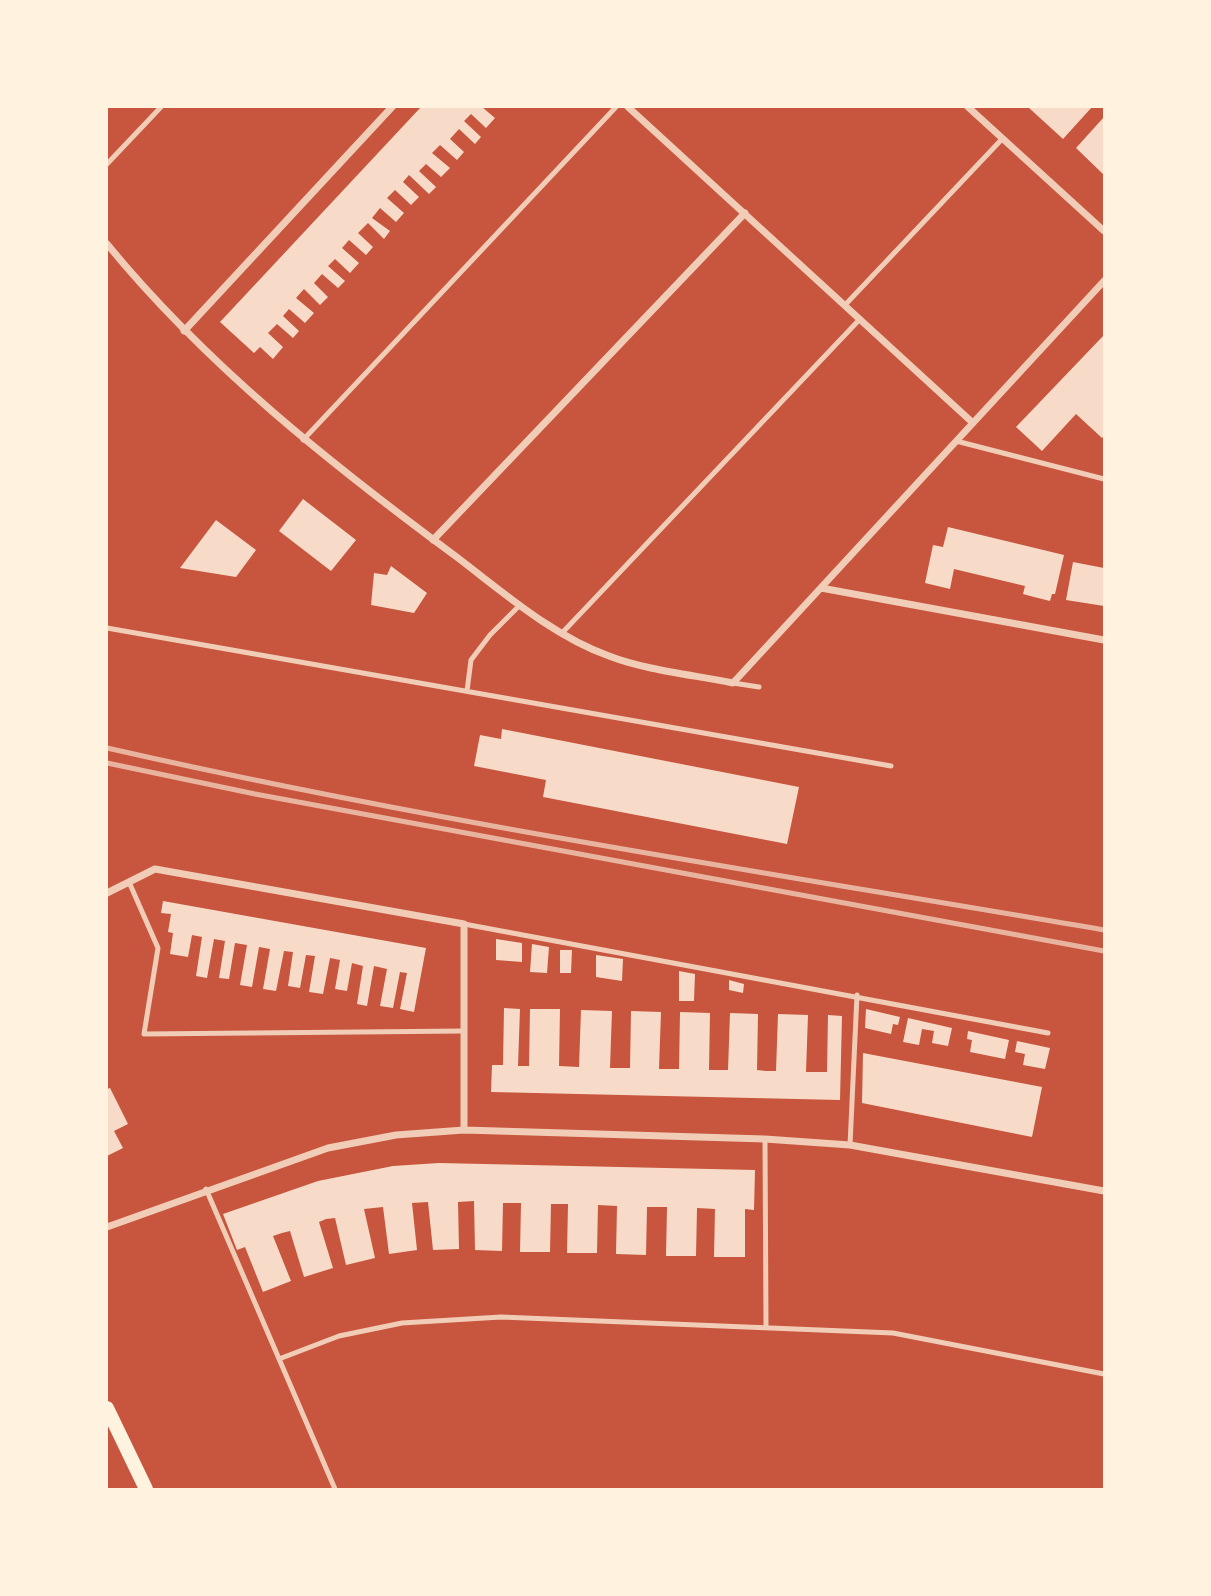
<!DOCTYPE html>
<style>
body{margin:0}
#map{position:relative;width:1211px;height:1596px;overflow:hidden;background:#c8553d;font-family:"Archivo Narrow",sans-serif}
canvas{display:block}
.frame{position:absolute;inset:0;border:108px solid #fff3e0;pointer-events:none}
</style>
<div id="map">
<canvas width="1211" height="1596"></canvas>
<div class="frame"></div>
</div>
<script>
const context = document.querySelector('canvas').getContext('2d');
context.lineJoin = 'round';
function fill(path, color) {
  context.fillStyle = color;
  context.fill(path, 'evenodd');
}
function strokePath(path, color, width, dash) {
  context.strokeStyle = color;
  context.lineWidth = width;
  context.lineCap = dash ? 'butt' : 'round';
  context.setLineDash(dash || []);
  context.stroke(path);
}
const building = new Path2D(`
 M421,107h61l13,11 -9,10 -15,-14 -7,7 17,16 -6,7 -16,-15 -9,10 14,13 -7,8 -17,-15 -8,8 18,15 -9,9 -15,-13 -7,7 17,16 -7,7 -20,-19 -6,7 16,15 -8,8 -16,-15 -8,8 17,15 -8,9 -16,-14 -8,10 18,13 -6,8 -16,-16 -10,10 15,14 -7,8 -17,-15 -7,8 17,15 -9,10 -15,-14 -7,7 17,15 -7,7 -16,-14 -8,9 14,14 -8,8 -16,-16 -8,9 18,15 -9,10 -16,-14 -6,7 16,15 -6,7 -16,-14 -9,9 15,14 -10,12 -13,-12 -6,6 -34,-31z
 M1028,107h64l-29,32z
 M1104,117v58l-28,-27z
 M1104,335v101l-2,2 -26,-24 -34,37 -26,-24z
 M303,499l53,41 -25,31 -52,-40z
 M216,520l40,30 -20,27 -56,-9z
 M948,527l116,28 -9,39h-3l-2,7 -16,-4 -11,-3 2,-8 -71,-17 -4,20 -25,-6 8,-38 10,2z
 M1073,562l31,6v38l-38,-6z
 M391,566l36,27 -13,20 -43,-8 3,-32 13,2z
 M502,729l297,58 -12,57 -244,-47 3,-17 -72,-14 6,-31 21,4z
 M163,901l263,47 -12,64 -14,-3 7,-36 -7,-1 -7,36 -13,-2 7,-37 -13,-3 -7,40 -10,-2 6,-38 -11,-3 -5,28 -12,-2 5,-29 -10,-2 -7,36 -14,-2 6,-36 -9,-1 -6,33 -12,-2 5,-34 -9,-1 -8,40 -13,-2 7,-40 -11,-2 -7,40 -12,-2 7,-40 -12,-2 -6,36 -10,-1 6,-37 -11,-2 -7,39 -11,-2 6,-39 -10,-2 -4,22 -18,-3 3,-21 -5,-1 3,-18 -10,-1z
 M496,939l26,4v19l-26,-2z
 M532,944l17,3 -2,26 -17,-1z
 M560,950h12l-1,23h-11z
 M596,955l27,4 -1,22 -26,-4z
 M679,971l16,3 -1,27h-15z
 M729,980l15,4 -1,9 -14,-3z
 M504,1008l16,1 -2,57h11l1,-57h30l-1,57 20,1 2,-57 31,1 -2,57h20l1,-57 30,1 -2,57h20l1,-57 30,1 -1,57h19l2,-57 28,1 -1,56 9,1h10l2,-57 30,1 -2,57h21l1,-57 14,1 -2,84 -349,-8 1,-27h11z
 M866,1009l34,8 -2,8 -5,-1 -2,10 -26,-6z
 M908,1018l44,10 -4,18 -16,-3 2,-12 -12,-2 -3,16 -16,-3z
 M968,1031l41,9 -4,19 -35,-7 2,-12 -5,-1z
 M1017,1041l33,7 -5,21 -22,-4 2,-11 -10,-2z
 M863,1053l179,34 -10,50 -170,-34z
 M110,1088l18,36 -14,7 9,17 -16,8v-67z
 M439,1163l316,7 -1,40 -9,-1v48h-31l1,-48 -18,-1 -1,48h-30l1,-49h-20l-1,48 -30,-1 1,-48 -19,-1 -1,48h-30l1,-49h-17l-1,48h-30l1,-49h-18l-1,48 -27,-1 -1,-49 -16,1 1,47 -26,1 -5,-48 -16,1 5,47 -28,4 -6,-47 -19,2 11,49 -29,7 -11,-47 -9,1 -7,3 14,46 -29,9 -14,-46 -8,2 -9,3 18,45 -28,11 -18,-45 -8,3 -14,-36 95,-33 75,-15z`);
const service = new Path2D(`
 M107,164l54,-57
 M845,305l158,-167
 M303,440l313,-333
 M956,441l148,38
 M107,628l784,138
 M562,633l298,-314
 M733,683l26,4
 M467,691l4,-31 19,-25 30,-30
 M129,882l29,66 -14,86 320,-3
 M464,924l584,109
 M765,1139l1,188
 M850,1145l7,-150
 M206,1189l129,300
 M279,1359l60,-23 63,-13 99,-6 392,16 211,41`);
const minor = new Path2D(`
 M628,107l345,316
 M968,107l136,124
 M107,244c100,122 224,220 351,314 46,35 95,78 151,98 36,14 85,19 124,27l371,-402
 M184,331l208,-224
 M433,540l312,-327
 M821,588l283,52
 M107,893l48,-24 309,55v206
 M107,1227l221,-79 68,-13 68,-5 301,9 85,6 254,46`);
const secondary = new Path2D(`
 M107,1408l39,81`);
const rail = new Path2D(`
 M107,748c329,75 664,125 997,182
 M107,763l148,31 849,157`);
fill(building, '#f7dbc8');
strokePath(service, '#f1ccb7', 5);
strokePath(minor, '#f1ccb7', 7);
strokePath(secondary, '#fff3e0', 14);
strokePath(rail, '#e9b49f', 5);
</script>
